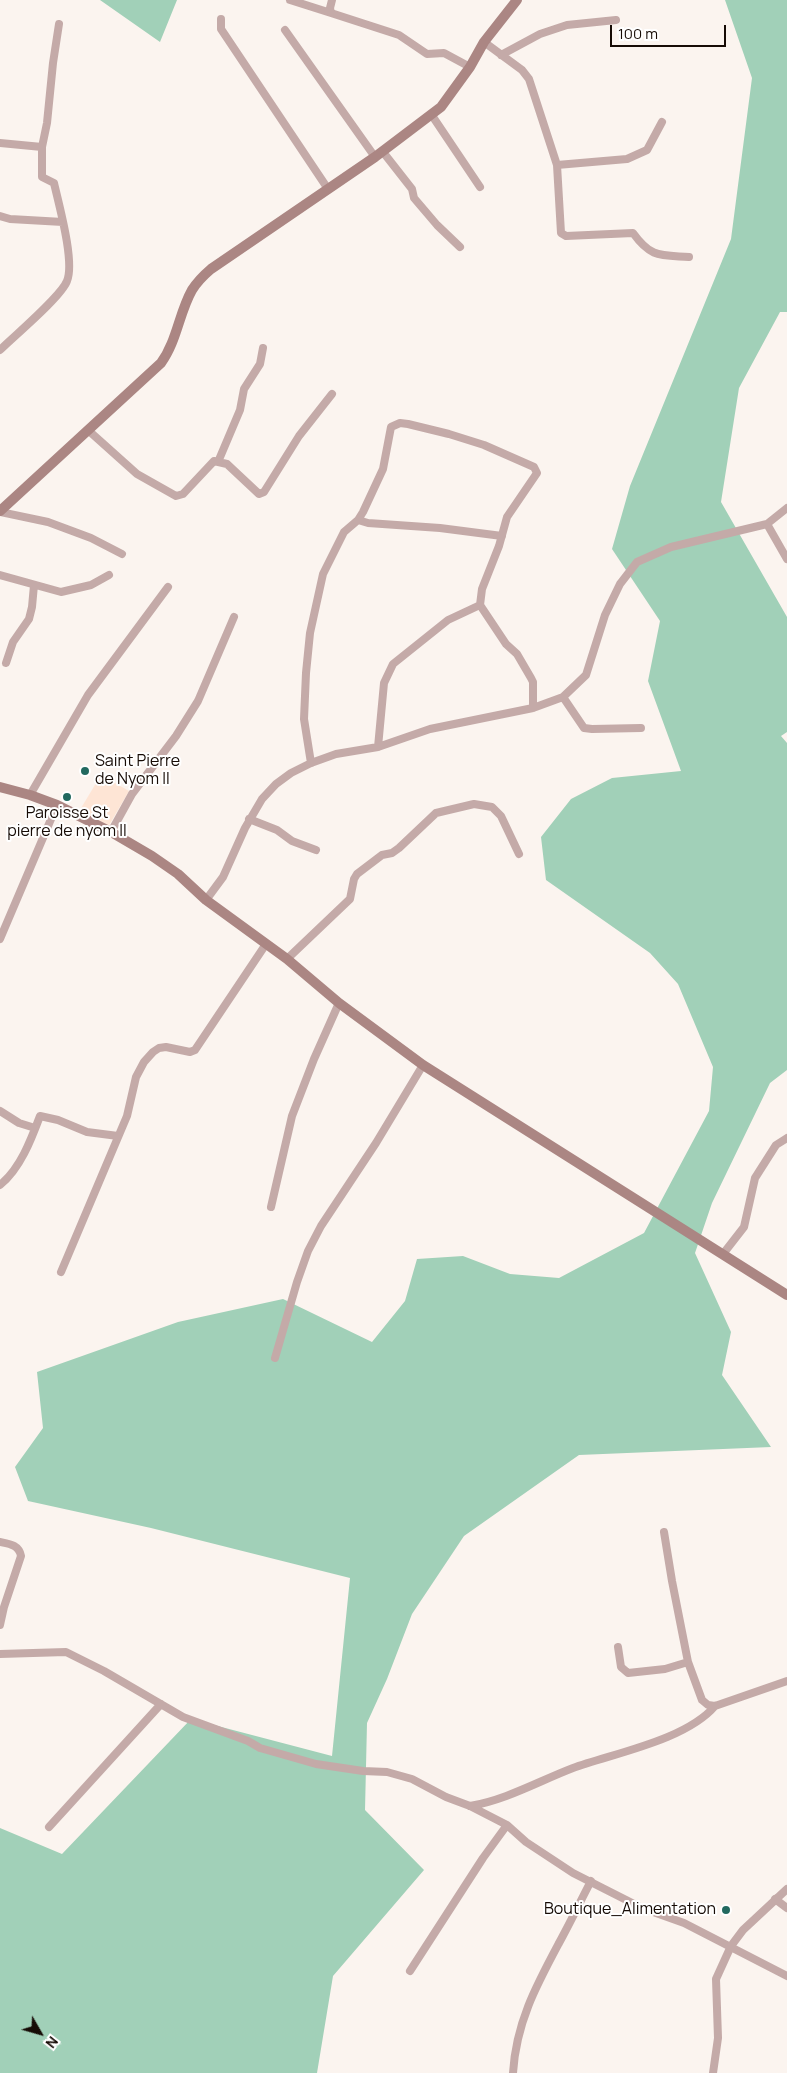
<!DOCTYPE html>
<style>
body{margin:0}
#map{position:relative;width:787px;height:2073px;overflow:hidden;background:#fbf4ef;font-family:Manrope,sans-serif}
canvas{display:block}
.north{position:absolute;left:15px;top:2008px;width:50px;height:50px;-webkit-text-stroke:4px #fff;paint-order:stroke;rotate:128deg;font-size:14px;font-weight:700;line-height:20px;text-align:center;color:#160b05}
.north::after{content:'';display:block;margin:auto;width:18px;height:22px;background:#160b05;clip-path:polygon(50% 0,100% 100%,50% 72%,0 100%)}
.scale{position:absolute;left:610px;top:25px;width:116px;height:22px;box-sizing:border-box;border:2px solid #160b05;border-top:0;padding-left:6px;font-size:15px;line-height:18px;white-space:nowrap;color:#160b05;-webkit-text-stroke:4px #fff;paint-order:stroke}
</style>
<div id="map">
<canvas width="787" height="2073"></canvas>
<div class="north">N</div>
<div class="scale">100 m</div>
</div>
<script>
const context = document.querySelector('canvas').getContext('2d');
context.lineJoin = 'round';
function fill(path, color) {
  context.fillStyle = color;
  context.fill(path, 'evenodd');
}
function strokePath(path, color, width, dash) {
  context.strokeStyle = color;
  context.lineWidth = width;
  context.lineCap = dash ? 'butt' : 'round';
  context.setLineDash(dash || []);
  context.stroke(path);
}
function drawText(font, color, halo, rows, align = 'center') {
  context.font = font + ' Manrope,sans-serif';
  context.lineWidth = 4;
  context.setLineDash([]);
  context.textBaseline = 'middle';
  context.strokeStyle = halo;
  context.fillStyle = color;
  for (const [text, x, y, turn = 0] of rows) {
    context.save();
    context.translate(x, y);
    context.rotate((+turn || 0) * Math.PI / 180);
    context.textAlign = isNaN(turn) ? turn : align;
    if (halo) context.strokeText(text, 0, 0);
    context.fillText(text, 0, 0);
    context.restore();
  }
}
const built = new Path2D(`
 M101,775l28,16 -21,36 -30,-14z`);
const green = new Path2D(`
 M100,0h77l-17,42z
 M725,0h62v312h-7l-41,76 -18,114 66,115v115l-6,4 6,7v327l-17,13 -58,120 -17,50 36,79 -9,43 49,72 -192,8 -115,81 -52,78 -25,65 -20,44 -2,87 59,60 -91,106 -16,97h-317v-245l62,26 129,-135 141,37 18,-178 -199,-50 -123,-27 -13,-34 28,-39 -6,-56 141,-50 105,-23 89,43 33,-41 12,-42 46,-3 47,18 49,4 85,-45 65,-122 4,-44 -35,-83 -28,-31 -104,-73 -5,-43 30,-38 41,-21 69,-7 -33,-90 12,-60 -48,-72 18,-63 101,-247 21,-161z`);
const street = new Path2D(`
 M290,0l41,13
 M332,0l-2,8 1,5 68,22 28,19 17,-1 26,14
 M221,19v10l107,160
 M285,30l90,127
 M484,42l38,28 7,9 28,86 4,68 5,3 67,-3c18,25 27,22 56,24
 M501,55l39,-21 27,-9 49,-5
 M431,114l49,73
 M0,143l42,4
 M383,152l29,37 2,9 23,27 23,22
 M557,165l70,-6 20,-9 15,-28
 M0,216l10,3 53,3
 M0,350c14,-14 61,-53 67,-69 8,-19 -8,-76 -13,-98l-12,-6v-30l5,-24 6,-60 6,-39
 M89,431l48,43 39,22 7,-2 31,-33 13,3 32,30 5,-2 35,-56 33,-42
 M218,462l22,-52 4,-21 16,-25 3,-16
 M0,512l48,10 43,16 31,16
 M358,520l10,3 72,5 62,8
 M767,524l20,35
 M0,575l61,17 30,-7 18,-10
 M480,605l26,39 11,10 14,24 2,4v26
 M6,663l7,-21 16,-23 3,-12 2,-22
 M563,697l21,31 8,1 49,-1
 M311,763l-7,-44 2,-46 4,-40 13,-59 21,-42 14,-12 5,-8 20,-43 8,-42 9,-4 8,1 41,10 35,11 50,22 3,6 -30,44 -8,29 -17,43 -2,16 -32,15 -55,44 -9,19 -6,64
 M30,795l58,-100 80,-108
 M249,819l28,11 15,11 24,9
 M111,832l21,-38 44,-58 22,-35 36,-84
 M206,900l17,-23 22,-49 17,-29 14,-15 15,-11 20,-10 25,-9 42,-7 52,-18 103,-21 30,-11 23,-22 19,-60 15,-31 17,-22 34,-15 96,-23 20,-16
 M0,939l57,-134
 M287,959l63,-60 4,-20 3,-5 25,-19 10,-2 7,-5 37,-35 38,-9 18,3 9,9 18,38
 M0,1111l19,12 16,5
 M0,1185c20,-16 31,-45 40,-69l18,4 29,12 31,4
 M271,1207l21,-91 22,-57 25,-56
 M723,1254l21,-27 11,-49 21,-33 11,-7
 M61,1272l66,-156 9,-39 8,-15 9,-10 6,-4 7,-1 24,5 5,-2 71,-106
 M275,1358l22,-76 11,-31 13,-25 55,-83 47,-78
 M664,1532l8,49 16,81 14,38 6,5 7,1 72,-25
 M0,1542c10,2 19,3 21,14l-17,51 -4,18
 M618,1647l3,20 7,6 37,-4 23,-7
 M0,1654l66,-2 38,19 79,46 65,24 12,7 56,16 47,7 24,1 25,7 34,18 24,9 37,19 19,17 47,31 69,35 42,15 103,53
 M470,1806c36,-6 69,-25 103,-38 42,-15 113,-28 142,-62
 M49,1827l112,-123
 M775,1899l12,9
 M410,1971l73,-113 24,-33
 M513,2073c3,-50 23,-87 46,-130 11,-20 21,-41 32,-62
 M713,2073l5,-35 -2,-59 15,-33 12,-16 44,-41`);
const secondary = new Path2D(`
 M0,511l161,-148c16,-22 18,-50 31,-73 5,-8 12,-15 19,-21l164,-112 66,-50 29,-40 14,-25 33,-42
 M0,787l30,8 27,10 54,27 41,24 26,18 28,26 81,59 52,44 84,62 364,230`);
const markers = [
 [85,771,5,"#22695f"],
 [67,797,5,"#22695f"],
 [726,1910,5,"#22695f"]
];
const poiNames = [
 ["Saint Pierre",95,762],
 ["de Nyom II",95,780],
 ["Paroisse St",67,814,"center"],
 ["pierre de nyom II",67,832,"center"],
 ["Boutique_Alimentation",716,1910,"right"]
];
fill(built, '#fee5d5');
fill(green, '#a1d0b8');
strokePath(street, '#c4aaa8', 8);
strokePath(secondary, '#ab8683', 10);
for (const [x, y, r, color] of markers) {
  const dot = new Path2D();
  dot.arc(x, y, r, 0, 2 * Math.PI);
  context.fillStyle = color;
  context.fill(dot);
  strokePath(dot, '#fff', 2);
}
drawText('16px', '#160b05', '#fff', poiNames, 'left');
</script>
